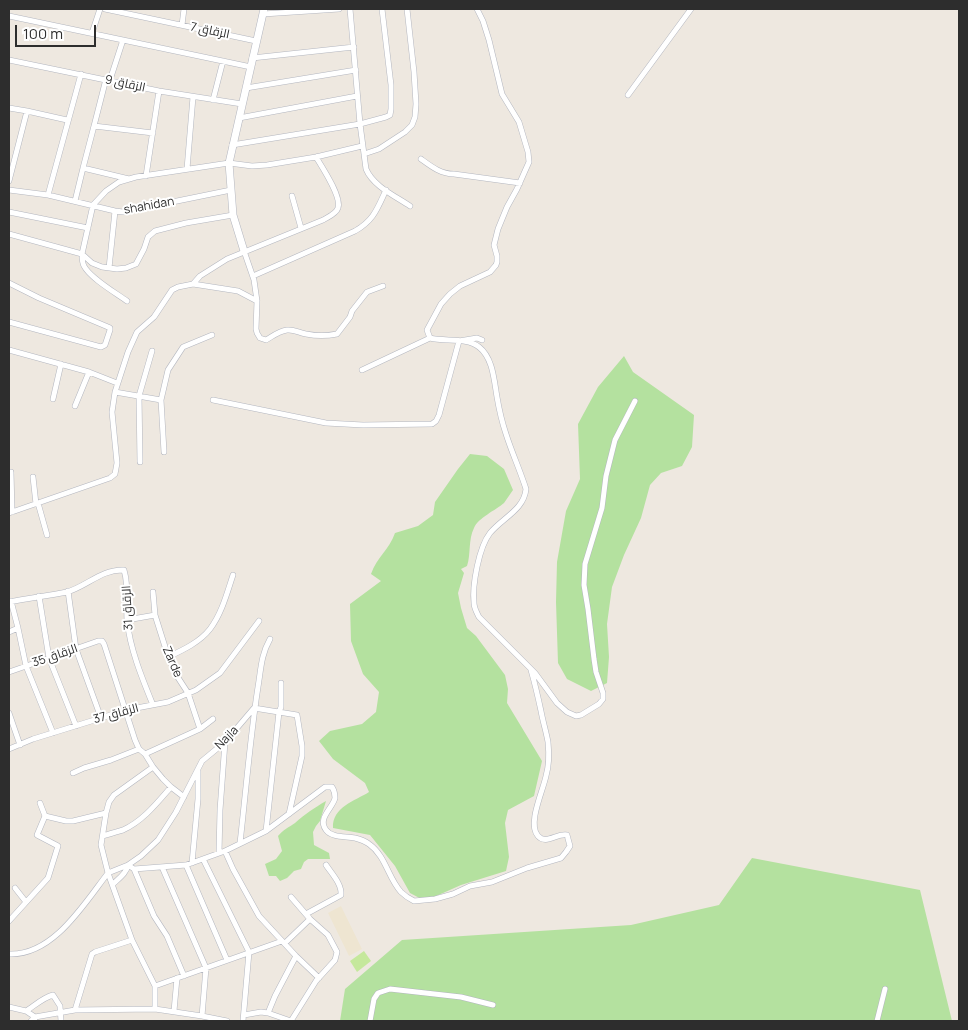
<!DOCTYPE html>
<meta charset="utf-8">
<style>
body{margin:0}
#map{position:relative;width:968px;height:1030px;overflow:hidden;background:#eee8e0;font-family:Manrope,sans-serif}
canvas{display:block}
.frame{position:absolute;inset:0;border:10px solid #2d2d2d;pointer-events:none}
.scale{position:absolute;left:15px;top:25px;width:81px;height:22px;box-sizing:border-box;border:2px solid #2d2d2d;border-top:0;padding-left:6px;font-size:15px;line-height:18px;white-space:nowrap;color:#2d2d2d;-webkit-text-stroke:4px #fff;paint-order:stroke}
</style>
<div id="map">
<canvas width="968" height="1030"></canvas>
<div class="frame"></div>
<div class="scale">100 m</div>
</div>
<script>
const context = document.querySelector('canvas').getContext('2d');
context.lineJoin = 'round';
function fill(path, color) {
  context.fillStyle = color;
  context.fill(path, 'evenodd');
}
function strokePath(path, color, width, dash) {
  context.strokeStyle = color;
  context.lineWidth = width;
  context.lineCap = dash ? 'butt' : 'round';
  context.setLineDash(dash || []);
  context.stroke(path);
}
function drawText(font, color, halo, rows, align = 'center') {
  context.font = font + ' Manrope,Cairo,sans-serif';
  context.lineWidth = 4;
  context.setLineDash([]);
  context.textBaseline = 'middle';
  context.strokeStyle = halo;
  context.fillStyle = color;
  for (const [text, x, y, turn = 0] of rows) {
    context.save();
    context.translate(x, y);
    context.rotate((+turn || 0) * Math.PI / 180);
    context.textAlign = isNaN(turn) ? turn : align;
    if (halo) context.strokeText(text, 0, 0);
    context.fillText(text, 0, 0);
    context.restore();
  }
}
const education = new Path2D(`
 M341,906l21,43 -13,7 -21,-43z`);
const green = new Path2D(`
 M624,356l9,16 61,43 -2,32 -10,19 -21,7 -11,12 -9,33 -17,37 -12,32 -5,37 2,33 -2,26 -16,8 -24,-12 -9,-16 -2,-61 1,-40 9,-51 14,-32 -2,-55 20,-37z
 M470,454l17,2 17,13 9,21c-3,4 -6,9 -9,13 -8,7 -26,15 -30,25 -6,12 -3,26 -7,38l-6,3 3,4 -6,20 3,15 6,20 9,8 29,39 3,14 -1,14 35,58 -8,35 -26,14 -3,13 4,34 -3,14 -45,14 -36,16 -15,-8 -15,-27 -25,-31 -37,-7c-1,-21 22,-27 36,-36l-4,-9 -32,-24 -14,-18 11,-10 32,-7 14,-12 3,-20 -16,-18 -12,-33 -1,-37 31,-23 -10,-7c6,-17 18,-24 24,-41l23,-7 15,-11 2,-13 23,-33z
 M326,801l-6,20 -4,5 -3,6 1,13 15,8 1,6h-22l-4,3 -3,7 -7,2 -7,7 -7,3 -4,-5h-7l-4,-12 11,-5 6,-8 -4,-15c5,-6 11,-9 17,-13 10,-9 19,-15 31,-22z
 M752,858l168,32 32,131h-612l5,-32 57,-49 229,-15 88,-20z`);
const pitch = new Path2D(`
 M364,951l7,10 -14,11 -7,-11z`);
const street = new Path2D(`
 M105,9l151,32
 M350,9l10,115 6,45c7,17 29,27 44,37
 M477,9l6,12 6,19 13,54 17,28 9,30 1,10 -12,27 -10,18 -9,22 -4,16 3,11v6l-1,3 -6,7 -30,14 -10,8 -9,10 -14,26 3,8c15,4 36,-1 49,9 14,11 15,33 18,50 2,12 5,25 9,37 6,19 14,36 20,55 -2,21 -24,29 -36,44 -11,14 -18,52 -16,70 0,5 3,10 5,14l56,56 22,30 10,9 9,4 5,-1 18,-11 4,-5v-6l-7,-21 -2,-13 -6,-50 -4,-24 1,-21 17,-56 4,-32 9,-36 20,-39
 M263,14l76,-5
 M9,16l242,51
 M182,25l2,-16
 M92,33l8,-24
 M252,58l102,-11
 M9,60l150,31 83,13
 M106,79l-12,47 59,7
 M110,80l13,-40
 M246,88l110,-18
 M628,95l63,-86
 M213,100l10,-39
 M9,108l18,3
 M239,118l118,-22
 M94,126l-11,42 46,11
 M232,145l128,-21 26,-7 4,-2 1,-6v-24l-9,-76
 M364,154l15,-5 26,-17 7,-7 3,-8 1,-13 -2,-32 -7,-63
 M421,159c11,8 20,15 33,15l66,9
 M187,169l6,-72
 M146,176l13,-85
 M9,181l18,-70 40,9
 M9,190l39,5 67,16 8,1 108,-22
 M48,195l33,-121
 M292,196l9,32
 M75,201l8,-33
 M9,212l79,16
 M9,234l73,20 10,9 10,4 15,2 9,-1 10,-4 8,-15 4,-12 7,-6 31,-8 47,-8
 M244,251l10,29 3,21 -1,28 1,4 3,5 6,2c7,-4 13,-9 21,-10 7,-1 12,3 19,4 10,2 21,2 31,0l13,-17 2,-6 15,-19 16,-6
 M109,268l6,-57
 M253,276l102,-45c19,-11 22,-22 31,-41
 M9,283l30,15 69,29 2,1v2l-5,15 -4,2 -92,-25
 M193,284l45,7 19,10
 M127,301c-11,-8 -37,-23 -43,-35 -2,-4 -2,-8 -2,-12l11,-49 13,-14 13,-9 17,-5 93,-14 23,3 15,-1 49,-8 46,-11
 M9,350l80,22 28,11
 M362,370l68,-32
 M115,392l46,8
 M53,399l8,-35
 M213,400l113,23 37,2 69,-1 4,-3 3,-6 20,-74 18,-3 5,2
 M75,406l14,-34
 M164,452l-3,-52 7,-30 15,-23 29,-12
 M140,462l-1,-66 13,-45
 M11,472l1,40
 M33,477l3,27
 M38,503l9,32
 M9,513l101,-35 5,-4 2,-11 -5,-51 3,-20 13,-40 9,-20 17,-15 18,-27 6,-3 15,-3 7,-8 27,-17 96,-39c5,-3 13,-6 15,-12 4,-11 -16,-41 -22,-51
 M68,591l8,58 25,69
 M153,592l2,23 12,38 8,20 13,20 12,36
 M39,596l10,62 27,68
 M11,601l7,27
 M9,602c19,-4 39,-6 58,-10 20,-6 35,-23 57,-22 5,16 2,33 3,50 3,29 15,58 26,85
 M127,620l28,-5
 M9,632l9,-4 8,38 27,67
 M168,657c15,-7 32,-15 42,-28 12,-16 17,-36 23,-54
 M9,672l89,-31h4l2,3 31,96 4,9 6,5 8,13 10,12 8,8 13,10
 M9,713l11,32
 M9,749l24,-10 68,-21 25,-8 42,-8 28,-12 24,-17 39,-52
 M145,754l55,-25 13,-10
 M153,767l-39,28 -5,7 -3,11 -5,32 7,28 20,-8 13,-9 17,-16 18,-28 26,-51 23,-19 29,-34 43,7 5,31v10l-13,58
 M73,773l11,-5 27,-8 28,-11
 M40,803l5,13
 M266,831l13,-119 2,-5v-24
 M103,836c6,-2 13,-4 20,-6 20,-9 34,-27 48,-43
 M240,843c6,-52 10,-105 18,-156 3,-18 3,-32 12,-48
 M225,851l8,18 26,47 37,40 23,22
 M219,853l1,-43 5,-68
 M203,859l46,93 -6,69
 M192,863l6,-64v-28
 M186,865l41,95
 M162,867l44,101 -4,48
 M134,869l52,-4 39,-14 41,-20 59,-44h7c2,3 3,7 3,11 -2,10 -18,20 -9,32 6,8 20,6 29,8 4,1 10,3 14,6 17,12 19,34 32,48 4,4 9,7 13,9l21,-2 18,-5 17,-8 22,-4 35,-14 34,-10 5,-6 4,-6 -3,-11c-10,-2 -21,10 -29,1 -11,-12 5,-45 8,-60 3,-10 3,-24 2,-34 -2,-11 -5,-20 -7,-31 -3,-14 -6,-27 -10,-41
 M113,884c5,-5 14,-11 15,-19l6,4 20,47 13,20 17,40
 M15,888l11,14
 M291,897l19,22 18,16 9,17 -2,8 -19,21 -25,40
 M306,914l35,-19c1,-11 -9,-21 -15,-30
 M9,921l39,-43 10,-32 -21,-11 8,-19 21,5h7l33,-8
 M285,943l25,-24
 M9,954c44,2 75,-50 99,-81l24,67
 M155,986l127,-45
 M9,1007l17,4 9,6v1
 M75,1010l17,-56 3,-2 37,-12 23,46v23
 M26,1011c8,-5 18,-14 27,-16l7,11 1,15
 M174,1011l3,-33
 M268,1013l7,-17 21,-40
 M244,1015l17,-3 7,1 23,8
 M31,1021l4,-4 40,-7 80,-1 47,7 25,5
 M370,1021l4,-22 4,-6 12,-4 71,8 32,8
 M877,1021l8,-32`);
const secondary = new Path2D(`
 M244,251l-11,-36 -4,-52 35,-154`);
const streetNames = [
 ["الزقاق 7",210,31,12],
 ["الزقاق 9",125,84,12],
 ["shahidan",149,206,-10],
 ["الزقاق 31",128,608,-93],
 ["الزقاق 35",55,656,-19],
 ["Zarde",172,662,67],
 ["الزقاق 37",116,714,-15],
 ["Najla",227,738,-45]
];
fill(education, '#eee5d1');
fill(green, '#b4e19f');
fill(pitch, '#c5e89c');
strokePath(street, '#b3b6bf', 6);
strokePath(secondary, '#b3b6bf', 8);
strokePath(street, '#fff', 5);
strokePath(secondary, '#fff', 7);
drawText('12px', '#2d2d2d', '#fff', streetNames);
</script>
